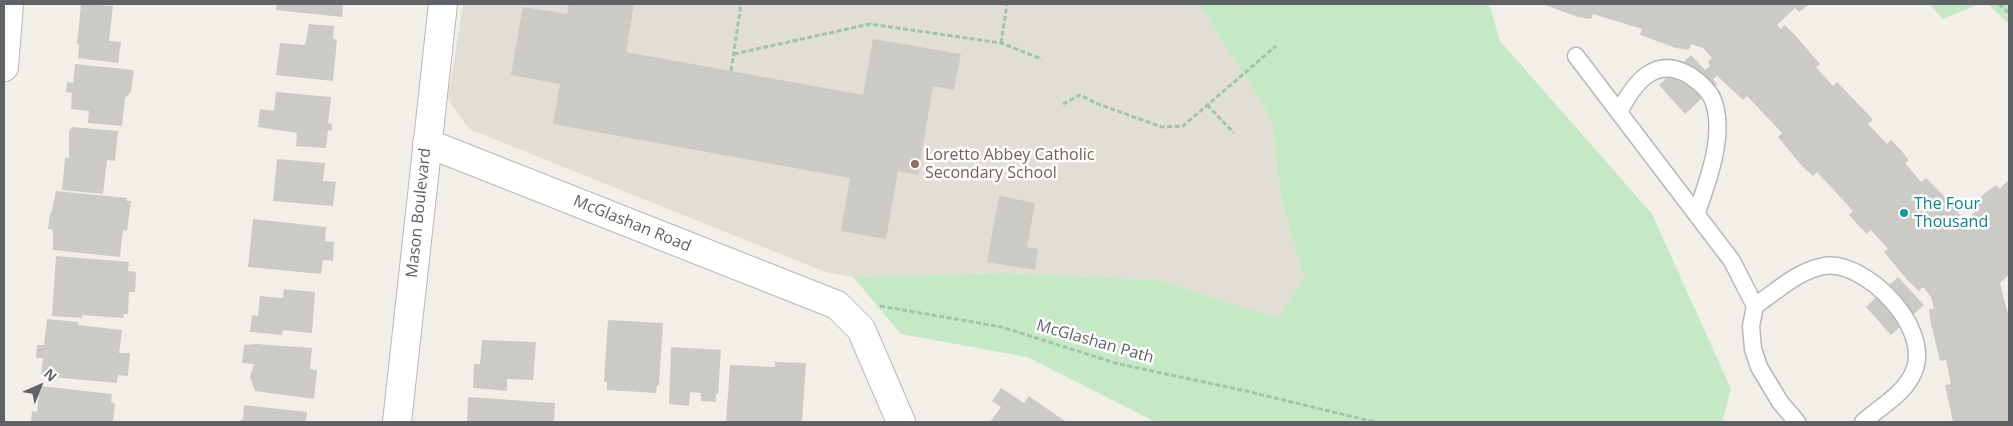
<!DOCTYPE html>
<style>
body{margin:0}
#map{position:relative;width:2013px;height:426px;overflow:hidden;background:#f1efe8;font-family:"Open Sans",sans-serif}
canvas{display:block}
.frame{position:absolute;inset:0;border:5px solid #5f6368;pointer-events:none}
.north{position:absolute;left:15px;top:361px;width:50px;height:50px;-webkit-text-stroke:4px #fff;paint-order:stroke;rotate:44deg;font-size:14px;font-weight:700;line-height:20px;text-align:center;color:#5f6368}
.north::after{content:'';display:block;margin:auto;width:18px;height:22px;background:#5f6368;clip-path:polygon(50% 0,100% 100%,50% 72%,0 100%)}
</style>
<div id="map">
<canvas width="2013" height="426"></canvas>
<div class="frame"></div>
<div class="north">N</div>
</div>
<script>
const context = document.querySelector('canvas').getContext('2d');
context.lineJoin = 'round';
function fill(path, color) {
  context.fillStyle = color;
  context.fill(path, 'evenodd');
}
function strokePath(path, color, width, dash) {
  context.strokeStyle = color;
  context.lineWidth = width;
  context.lineCap = dash ? 'butt' : 'round';
  context.setLineDash(dash || []);
  context.stroke(path);
}
function drawText(font, color, halo, rows, align = 'center') {
  context.font = font + ' "Open Sans",sans-serif';
  context.lineWidth = 5;
  context.setLineDash([]);
  context.textBaseline = 'middle';
  context.strokeStyle = halo;
  context.fillStyle = color;
  for (const [text, x, y, turn = 0] of rows) {
    context.save();
    context.translate(x, y);
    context.rotate((+turn || 0) * Math.PI / 180);
    context.textAlign = isNaN(turn) ? turn : align;
    if (halo) context.strokeText(text, 0, 0);
    context.fillText(text, 0, 0);
    context.restore();
  }
}
const education = new Path2D(`
 M463,4h731l10,8 68,108 9,78 23,80 -27,40 -117,-38 -154,-7 -153,4 -28,-5 -356,-143 -21,-30z`);
const green = new Path2D(`
 M1194,4h295l11,37 152,173 79,175 -9,33h-566l-129,-65 -126,-23 -48,-57 153,-4 154,7 117,38 27,-40 -23,-80 -9,-78 -68,-108z
 M1929,4h50l-36,15z
 M1988,4h21v20z`);
const building = new Path2D(`
 M81,4l32,2 -4,35 12,1 -3,21 -40,-5 1,-13 -2,-1z
 M277,4h66l-1,13 -66,-7z
 M569,4h65l-8,48 237,43 10,-56 88,15 -7,36 -21,-4 -15,89 -20,-4 -12,68 -45,-8 9,-53 -297,-54 7,-40 -49,-9 12,-68 44,7z
 M1542,4h268l-11,8 -4,-4 -18,17 4,4 3,-4 10,9 26,30 -4,3 17,19 4,-4 28,29 8,9 -5,4 19,20 4,-4 9,9 9,11 -4,3 16,19 5,-4 27,27 8,12 -4,3 4,5 18,-17 -4,-5 10,-10 11,-8 3,4 10,-9v95l-9,8 9,35v104h-56l-8,-37 6,-1 -5,-24 -6,1 -10,-42 -1,-10h5l-3,-12 -8,-10 -4,4 -10,-9 -25,-30 4,-3 -17,-19 -4,4 -10,-10 -8,-9 4,-4 -36,-39 -4,4 -11,-10 -24,-29 4,-4 -35,-37 -4,4 -30,-28 4,4 -4,3 4,5 -32,30 -26,-29 32,-30 14,15 5,-4 -2,-5 4,-3 -9,-10 -12,-4 -2,6 -13,-2 -36,-13 2,-6 -49,-15 -2,5 -13,-2z
 M309,24l25,2 -1,13 4,1 -4,41 -57,-6 4,-32 25,2z
 M75,64l59,6 -3,22 -6,6 -3,28 -34,-3 1,-12 -18,-2 1,-16 -6,-1 1,-10 6,1z
 M276,92l55,5 -3,26 4,1v7l-4,-1 -2,18 -30,-2 1,-13 -39,-6 2,-18 14,2z
 M72,127l46,4 -3,30 -8,-1 -4,34 -41,-4 3,-32h4v-27z
 M277,159l48,4 -2,18 13,1 -3,24 -60,-5z
 M56,191l71,7v3h4l-4,30 -4,-1 -3,27 -67,-7v-16l-1,-5h-4l2,-15h4h-3z
 M999,196l36,7 -8,44 11,2 -3,21 -48,-8z
 M253,219l73,8 -1,14 9,1 -1,19 -10,-1 -2,14 -73,-7z
 M56,256l73,6 -1,9 8,1 -1,20h-6l-1,22h-4l-1,4 -41,-3v3l-30,-2z
 M1898,277l26,28 -33,30 -25,-28z
 M284,289l31,3 -3,41 -29,-3 -1,5 -32,-3 2,-17 6,1 2,-20 23,2z
 M47,319l31,3v3l44,5 -3,23h11l-2,23 -10,-1 -1,8 -76,-7 2,-18h-7l1,-13h7z
 M608,320l55,3 -4,62h-2l-1,8 -49,-3v-8h-3z
 M482,340l54,2 -3,38 -26,-1v12l-34,-3 1,-24h6z
 M256,344l56,4 -2,21 7,1 -3,29 -59,-8 -5,-14 4,-13 -12,-1 2,-18z
 M671,347l50,3 -3,44h-2v8l-15,-1v-8l-11,-1 -1,14 -20,-2z
 M775,362l31,1 -4,59h-76l4,-57 45,2z
 M40,386l72,8 -1,8 4,2 -2,17 -82,1 1,-11 5,1z
 M1001,388l23,15 5,-7 37,26h-76l11,-15 -9,-6z
 M468,397l87,6 -1,19h-87z
 M244,405l63,7 -1,10h-68l5,-3z`);
const path = new Path2D(`
 M1999,4l10,9
 M1001,43l6,-39
 M734,54l136,-30 131,19 41,16
 M731,71l10,-67
 M1063,104l17,-9 18,9 64,23 21,-1 93,-80
 M1207,105l27,28
 M880,306l122,21 113,36 131,28 129,31`);
const lane = new Path2D(`
 M1576,56l156,205 23,45 -4,20 2,23 6,18 21,35 17,20
 M1619,112c15,-29 36,-57 70,-37 9,6 20,15 24,25 13,33 -5,81 -16,112
 M1755,306c22,-15 42,-35 69,-40 42,-6 108,62 90,105 -9,23 -33,35 -51,51`);
const street = new Path2D(`
 M4,67l5,-63
 M427,143l410,162 24,24 40,93
 M397,422l46,-418`);
const markers = [
 [915,164,5,"#8d6e63"],
 [1904,213,5,"#0f9aa8"]
];
const educationNames = [
 ["Loretto Abbey Catholic",925,155],
 ["Secondary School",925,173]
];
const cultureNames = [
 ["The Four",1914,204],
 ["Thousand",1914,222]
];
const streetNames = [
 ["Mason Boulevard",419,213,-84],
 ["McGlashan Road",632,224,22],
 ["McGlashan Path",1095,342,16]
];
fill(education, '#e1ded6');
fill(green, '#c5e8c5');
fill(building, '#cccac5');
strokePath(lane, '#b5b8bc', 19);
strokePath(street, '#b5b8bc', 30);
strokePath(path, '#9cc7a9', 3, [5, 2.5]);
strokePath(lane, '#fff', 16);
strokePath(street, '#fff', 28);
for (const [x, y, r, color] of markers) {
  const dot = new Path2D();
  dot.arc(x, y, r, 0, 2 * Math.PI);
  context.fillStyle = color;
  context.fill(dot);
  strokePath(dot, '#fff', 2);
}
drawText('16px', '#785e54', '#fff', educationNames, 'left');
drawText('16px', '#0d838f', '#fff', cultureNames, 'left');
drawText('16px', '#5f6368', '#fff', streetNames);
</script>
